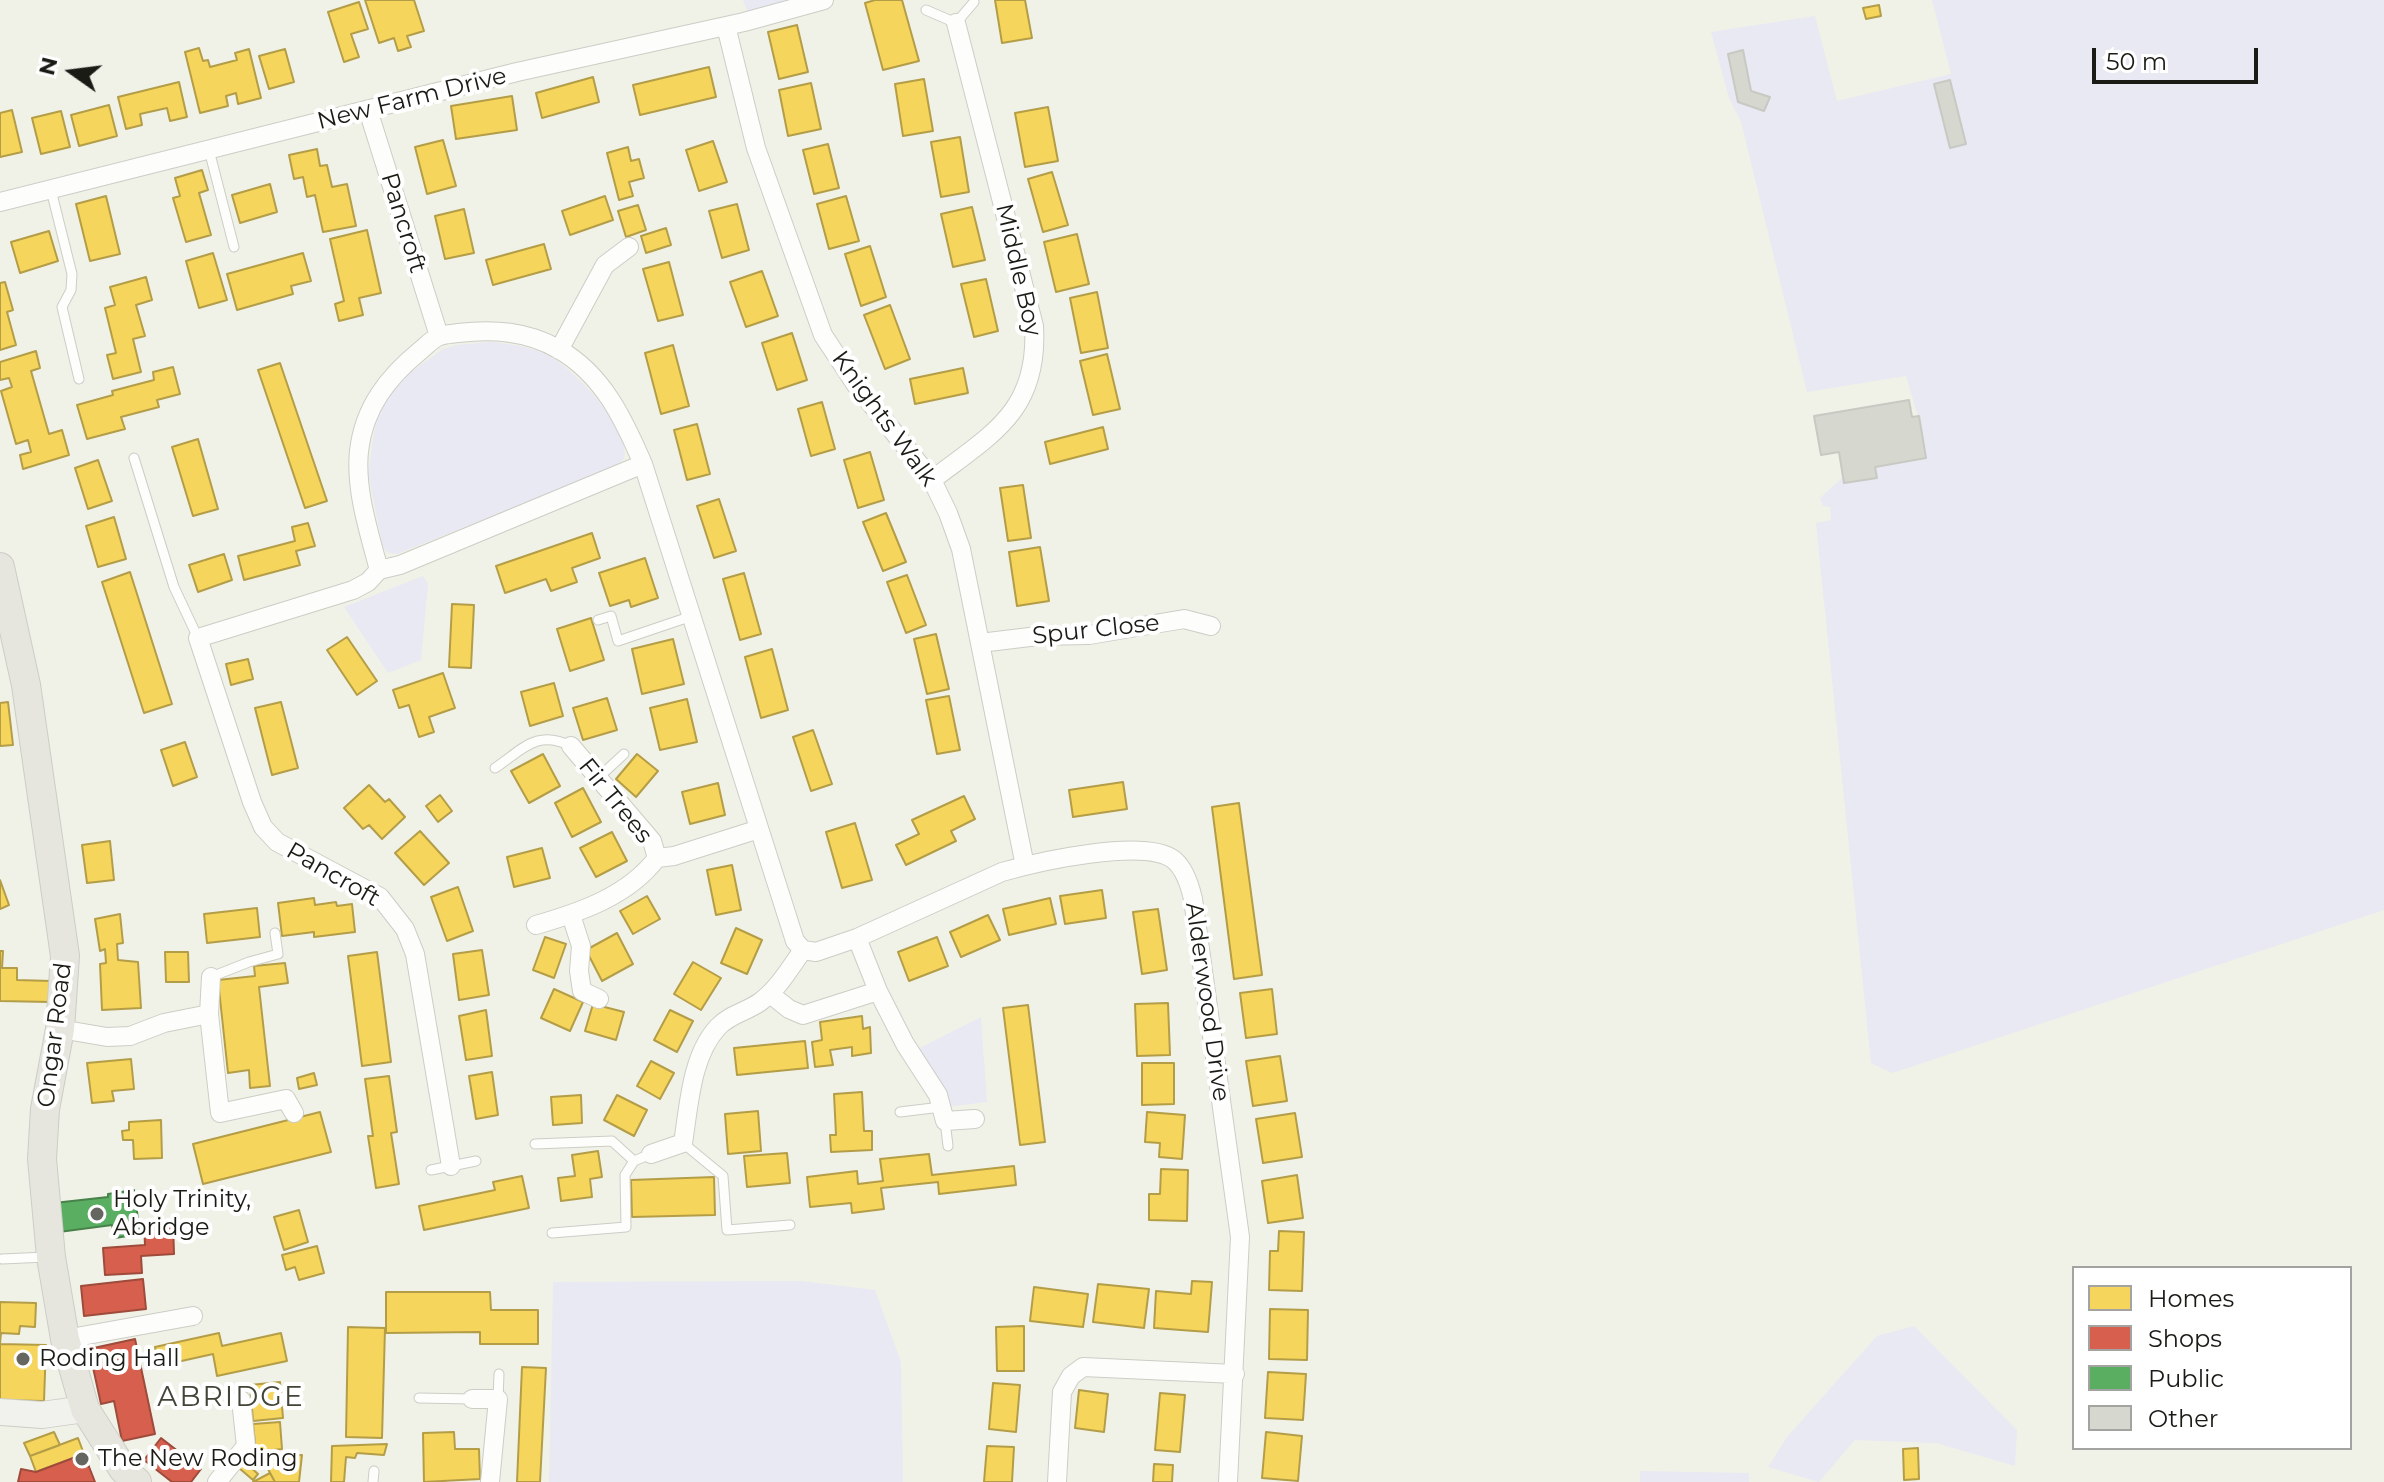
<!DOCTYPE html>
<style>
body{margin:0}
#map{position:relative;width:2384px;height:1482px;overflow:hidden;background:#f0f2e8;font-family:Montserrat,sans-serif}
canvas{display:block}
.legend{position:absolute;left:2072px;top:1266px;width:280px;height:184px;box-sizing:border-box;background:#fff;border:2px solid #a3a4a1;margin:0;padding:10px 14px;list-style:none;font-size:24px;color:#1a1b15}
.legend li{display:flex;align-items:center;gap:16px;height:40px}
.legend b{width:40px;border:2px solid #a3a4a1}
.north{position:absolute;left:32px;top:32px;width:80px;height:80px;-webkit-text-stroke:6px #fff;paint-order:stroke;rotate:284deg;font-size:22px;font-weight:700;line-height:32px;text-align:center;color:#1a1b15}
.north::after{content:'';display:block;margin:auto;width:28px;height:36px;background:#1a1b15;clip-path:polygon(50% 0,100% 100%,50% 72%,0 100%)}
.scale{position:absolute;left:2092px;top:48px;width:166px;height:36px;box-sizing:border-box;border:4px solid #1a1b15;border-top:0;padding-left:10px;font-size:24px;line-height:28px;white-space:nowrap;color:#1a1b15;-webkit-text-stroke:6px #fff;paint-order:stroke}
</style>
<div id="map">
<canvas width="2384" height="1482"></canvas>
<ul class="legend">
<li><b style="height:22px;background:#f6d55c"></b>Homes</li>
<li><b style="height:22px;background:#d6604d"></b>Shops</li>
<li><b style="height:22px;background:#5aae61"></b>Public</li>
<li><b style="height:22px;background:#d6d8d0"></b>Other</li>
</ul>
<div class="north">N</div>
<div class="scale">50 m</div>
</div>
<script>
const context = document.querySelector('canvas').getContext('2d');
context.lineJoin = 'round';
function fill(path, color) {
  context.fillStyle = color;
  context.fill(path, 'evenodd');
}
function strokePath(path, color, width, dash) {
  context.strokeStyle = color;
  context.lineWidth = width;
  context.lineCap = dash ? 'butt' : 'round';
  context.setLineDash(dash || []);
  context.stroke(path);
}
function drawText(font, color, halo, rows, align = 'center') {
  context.font = font + ' Montserrat,sans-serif';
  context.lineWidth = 8;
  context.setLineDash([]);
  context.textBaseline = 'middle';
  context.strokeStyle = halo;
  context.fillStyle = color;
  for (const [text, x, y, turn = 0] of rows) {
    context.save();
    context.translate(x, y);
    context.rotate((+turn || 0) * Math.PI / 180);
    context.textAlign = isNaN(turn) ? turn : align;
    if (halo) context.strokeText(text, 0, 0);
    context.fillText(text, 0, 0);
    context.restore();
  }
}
const green = new Path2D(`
 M743,0h59l-54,14z
 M1932,0h452v910l-492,163 -21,-10 -55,-540 15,-3 -1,-13 -7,-1 -3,-8 23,-21 2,6 31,-5 -1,-11 51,-9c-3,-29 -12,-54 -20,-82l-99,16 -66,-270 -12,-24 -18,-66 104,-16 22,85 114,-27z
 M491,342c19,2 43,5 60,15 24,14 81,72 73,102l-13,10 -214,85 -8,-1 -6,-5 -15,-75 8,-53 7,-17 28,-31 32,-23 13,-4z
 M423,576l5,8 -7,76 -33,13 -44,-66z
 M981,1017l6,85 -41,5 -5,-9 -6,-26 -17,-23z
 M801,1281l74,9 26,72 2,120h-354l4,-200z
 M1914,1326l103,104 -2,36 -79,-23 -81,-3 -36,42 -51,-15 19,-30 90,-101z
 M1640,1471l109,2v9h-109z`);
const homes = new Path2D(`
 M365,0h49l10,31 -17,5 4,11 -13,4 -4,-13 -15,5z
 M875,0h27l17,61 -36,9 -18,-67z
 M995,0h30l7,38 -30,5z
 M359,2l9,27 -17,5 8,23 -15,5 -16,-50z
 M1879,5l2,11 -15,3 -3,-11z
 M797,25l11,47 -29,7 -11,-47z
 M199,48l4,13 5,-1 2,7 27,-7 -2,-7 14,-4 12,49 -23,6 -2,-11 -10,3 2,10 -28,7 -15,-61z
 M285,49l9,33 -25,7 -10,-33z
 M709,67l7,30 -76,18 -7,-30z
 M593,77l6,25 -57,16 -6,-25z
 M924,79l9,52 -30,5 -8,-52z
 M179,82l8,35 -17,4 -3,-13 -27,6 2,11 -16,4 -8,-32z
 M811,83l10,46 -33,7 -9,-46z
 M512,96l5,34 -61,9 -5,-33z
 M109,105l8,31 -38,10 -8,-31z
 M1048,107l10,54 -33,6 -10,-54z
 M12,110l10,42 -22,5v-44z
 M61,111l9,36 -29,7 -9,-36z
 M960,137l9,55 -28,5 -10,-55z
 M443,140l13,46 -29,8 -12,-47z
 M713,141l14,41 -28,9 -13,-41z
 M828,144l11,44 -25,6 -11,-44z
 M628,147l3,14 8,-2 5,19 -15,4 4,14 -14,4 -12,-47z
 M317,149l3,17 7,-1 5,22 15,-3 9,42 -33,6 -8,-37 -8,2 -4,-20 -9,2 -5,-24z
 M202,170l6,20 -9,3 12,42 -25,7 -13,-44 7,-2 -5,-18z
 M1052,172l16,53 -25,7 -15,-53z
 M270,184l7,28 -37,11 -8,-28z
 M106,196l14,58 -30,7 -14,-57z
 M605,196l8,24 -43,15 -8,-24z
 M846,196l13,45 -30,8 -12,-45z
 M737,204l12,46 -27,8 -13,-47z
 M638,205l8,25 -20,7 -8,-26z
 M972,207l13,53 -32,7 -12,-53z
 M464,209l10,44 -29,6 -10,-43z
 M666,228l5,17 -25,8 -5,-17z
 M367,230l14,63 -22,5 4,17 -24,6 -4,-17 9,-3 -14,-62z
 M49,231l9,30 -38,12 -9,-31z
 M1077,234l12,50 -33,8 -12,-50z
 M544,244l7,25 -58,16 -7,-25z
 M870,246l16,51 -25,9 -16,-52z
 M213,253l14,47 -28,8 -13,-47z
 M303,253l8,28 -20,5 2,8 -56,16 -10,-36z
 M669,262l14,53 -25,6 -15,-52z
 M762,271l16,45 -32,11 -16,-45z
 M146,277l6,23 -16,5 9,31 -12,3 8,33 -28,7 -6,-24 9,-2 -11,-45 10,-3 -5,-18z
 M986,279l12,52 -24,6 -13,-53z
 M5,282l8,28 -6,2 9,33 -16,5v-67z
 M1097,292l11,56 -27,5 -11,-55z
 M890,305l20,54 -25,10 -21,-54z
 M792,333l15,47 -30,10 -15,-47z
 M673,345l16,61 -28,8 -16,-61z
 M36,351l4,17 -9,3 18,63 13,-4 7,25 -46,14 -3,-14 11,-3 -3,-12 -12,4 -15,-53 11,-4 -3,-9 -9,2v-18z
 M1107,354l13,55 -27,6 -13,-54z
 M280,363l47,138 -22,7 -47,-138z
 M173,367l7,27 -23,6 2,7 -38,10 4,12 -38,10 -10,-34 36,-10 -1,-4 42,-11 -1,-8z
 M963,368l5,25 -53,11 -5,-25z
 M822,402l13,47 -24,7 -13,-47z
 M697,424l13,50 -23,6 -13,-50z
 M1103,427l5,22 -58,15 -5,-22z
 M198,439l20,70 -25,7 -21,-69z
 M870,452l14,48 -26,8 -14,-48z
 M98,460l14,41 -24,8 -13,-41z
 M1023,485l8,53 -23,3 -8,-53z
 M719,499l17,52 -22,7 -17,-52z
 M886,513l20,49 -23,9 -20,-49z
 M114,517l12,42 -28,8 -12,-41z
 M308,523l7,23 -19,5 4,14 -56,15 -6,-24 57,-15 -3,-14z
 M592,533l8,25 -28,10 5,14 -26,9 -5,-12 -41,14 -9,-27z
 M1040,547l9,54 -32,5 -8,-54z
 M224,554l8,26 -34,12 -9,-27z
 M645,558l13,40 -27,9 -2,-7 -19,6 -11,-33z
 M130,572l42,132 -28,9 -42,-131z
 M744,573l17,61 -21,6 -17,-61z
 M907,575l19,50 -20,8 -19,-51z
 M452,604l22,1 -3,63 -22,-1z
 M591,618l13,42 -34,11 -13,-42z
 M936,634l13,55 -22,5 -13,-55z
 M347,637l30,44 -20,14 -30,-45z
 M673,639l11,45 -42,10 -10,-45z
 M772,649l16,61 -27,8 -16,-61z
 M248,659l5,20 -22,6 -5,-21z
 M443,673l12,35 -26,9 5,15 -15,5 -10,-32 -10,3 -6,-18z
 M554,683l9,33 -33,10 -9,-34z
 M949,696l11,54 -23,4 -11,-54z
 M607,698l10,32 -34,10 -10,-32z
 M687,699l10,43 -37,8 -10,-42z
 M8,702l5,43 -13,1v-43z
 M281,702l17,66 -26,7 -17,-67z
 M813,730l19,54 -21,7 -18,-54z
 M185,742l12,35 -24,9 -12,-36z
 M543,754l17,32 -31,17 -18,-32z
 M637,754l21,17 -22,26 -20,-18z
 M1123,782l4,27 -54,8 -4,-27z
 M718,783l7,32 -35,9 -8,-32z
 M369,785l16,17 4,-3 16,18 -23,22 -13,-14 -6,4 -19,-21z
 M583,788l18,34 -29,15 -17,-34z
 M440,795l12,16 -14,11 -12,-16z
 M964,796l11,23 -24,12 5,10 -50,24 -10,-20 23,-11 -7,-14z
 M1239,803l23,172 -28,4 -22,-172z
 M855,823l17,57 -30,8 -16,-56z
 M420,831l29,32 -25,22 -29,-32z
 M612,832l15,29 -31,16 -16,-29z
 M110,841l4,39 -27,3 -5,-38z
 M542,848l8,30 -36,9 -7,-30z
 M732,865l9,45 -25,5 -9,-45z
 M0,880l9,25 -9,4z
 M458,887l15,44 -26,10 -16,-44z
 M1102,890l4,28 -41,6 -5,-28z
 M647,896l13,23 -27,15 -13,-23z
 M314,898l1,7 21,-3 1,4 15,-2 3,28 -41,5v-5l-32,4 -4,-33z
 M1050,898l6,26 -47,11 -6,-26z
 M257,908l3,29 -53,6 -3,-29z
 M1158,909l9,61 -25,4 -9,-62z
 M120,914l3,29 -6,1 1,16 20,2 3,46 -39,2 -2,-46 6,-1 -1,-14 -5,2 -5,-32z
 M988,915l12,25 -39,17 -11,-25z
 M736,928l26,12 -15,34 -26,-11z
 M617,933l16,31 -31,17 -16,-31z
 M545,937l21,7 -12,34 -21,-8z
 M937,937l11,29 -39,15 -11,-29z
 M482,950l7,45 -30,5 -6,-46z
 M0,951h3l-1,17h15v12l34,1 -1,21 -50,-1z
 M165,952h23l1,30h-23z
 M377,952l14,110 -29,4 -14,-110z
 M693,962l28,16 -20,32 -27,-16z
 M285,963l3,20 -29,4 11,99 -20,2 -1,-18 -21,3 -10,-93 37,-4 -1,-10z
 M554,989l29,13 -13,29 -29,-13z
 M1272,989l5,45 -31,4 -6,-45z
 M1168,1003l2,52 -33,1 -2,-52z
 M593,1004l31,8 -8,28 -31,-9z
 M1028,1005l17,137 -25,3 -17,-137z
 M486,1010l6,46 -26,4 -7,-44z
 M670,1010l23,11 -16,31 -23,-12z
 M862,1016l1,13 7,-2 1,26 -19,3v-9l-22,3 3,15 -18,2 -3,-25 10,-2 -2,-18z
 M805,1041l3,27 -71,7 -3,-27z
 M1280,1056l7,45 -34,5 -7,-45z
 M131,1059l3,30 -22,2 2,10 -22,2 -5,-40z
 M651,1061l23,12 -14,26 -23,-13z
 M1142,1063h32v41l-32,1z
 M492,1072l6,43 -22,4 -7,-43z
 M314,1073l3,12 -18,4 -2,-11z
 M389,1076l8,56 -6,1 8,51 -23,4 -8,-52h5l-8,-57z
 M862,1092l2,39h8v19l-41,2 -1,-17h6l-2,-41z
 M581,1095l1,28 -29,2 -2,-28z
 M617,1095l30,15 -13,26 -30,-16z
 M758,1111l3,40 -33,3 -3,-40z
 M320,1112l11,40 -128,32 -10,-40z
 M1147,1112l38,3 -3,44 -23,-2 1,-14 -15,-1z
 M1295,1113l7,44 -39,6 -7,-44z
 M161,1120l1,38 -28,1 -1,-19h-10l-1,-9 7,-1v-8z
 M598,1151l4,26 -12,2 2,18 -31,4 -3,-23 17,-2 -3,-21z
 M787,1153l3,30 -43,4 -3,-31z
 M929,1154l3,21 82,-9 2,19 -77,9 -1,-12 -57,6 3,21 -32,4 -1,-10 -41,4 -3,-30 50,-6 1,13 25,-3 -3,-22z
 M1161,1169l27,1 -1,51 -38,-1v-26h11z
 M1297,1175l6,43 -35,5 -6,-42z
 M522,1176l7,32 -105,22 -5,-24 76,-16 -2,-8z
 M714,1177l1,38 -83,2 -1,-37z
 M299,1210l9,32 -24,8 -10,-33z
 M1279,1231l25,1 -2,59 -33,-1 1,-39h8z
 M317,1246l7,27 -25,7 -4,-13 -9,3 -4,-15z
 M1192,1281l20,1 -4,50 -54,-4 2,-37 35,3z
 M1098,1284l51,5 -5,39 -51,-6z
 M1034,1287l54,7 -5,33 -53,-6z
 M386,1292h104l1,18h47v34h-58v-12l-94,1z
 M0,1302l36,1 -1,24 -15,-1 -1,8 -18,-1 -1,11 46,1 -2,56 -44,-1z
 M1270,1309l38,1 -1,50 -38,-1z
 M1024,1326v45h-27l-1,-44z
 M348,1327l37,1 -3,110 -36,-1z
 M219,1333l3,13 59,-13 6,28 -70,15 -4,-22 -54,12 -4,-19z
 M522,1367l24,1 -6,114h-23z
 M1268,1372l38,2 -3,46 -38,-2z
 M280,1382l3,36 -30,3 -3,-36z
 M993,1383l27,2 -4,47 -27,-3z
 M1079,1390l29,4 -4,38 -29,-4z
 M1160,1393l25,2 -5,57 -25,-2z
 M280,1422l2,27 -26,3 -3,-28z
 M54,1432l6,13 -30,11 -6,-13z
 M454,1432l1,17h24l1,30 -56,3 -1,-49z
 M1266,1432l36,4 -4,45 -36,-3z
 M78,1438l6,16 -48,18 -6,-16z
 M387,1444l-3,11 -27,-2 -2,5 -9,-1 -2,25h-13l1,-36z
 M987,1446l27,1 -2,35h-28z
 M1918,1448l1,31 -15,1 -1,-31z
 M302,1455l-3,27h-24l-13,-24z
 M245,1462l13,12 -5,6 -14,-12z
 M1154,1464l19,1 -1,17h-19z
 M270,1473l5,9h-22z`);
const shops = new Path2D(`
 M173,1223l1,31 -33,2 1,17 -37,2 -2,-27 42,-3 -1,-21z
 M143,1279l3,30 -62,7 -3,-30z
 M135,1339l20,95 -33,7 -8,-40 -13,3 -12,-55z
 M161,1438l40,31 -10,13h-19l-28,-22z
 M84,1454l11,28h-77l3,-13 15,3z`);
const public = new Path2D(`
 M134,1190l6,44 -25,4 -3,-13 -53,7 -5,-29 54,-6v-3z`);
const building = new Path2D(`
 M1743,50l8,41 19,6 -6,14 -26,-9 -10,-48z
 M1950,80l16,64 -16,4 -16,-64z
 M1909,400l3,17 7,-1 7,42 -51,9 2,11 -33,5 -5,-31 -18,3 -7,-39z`);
const lane = new Path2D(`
 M926,10l30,13 18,-21
 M209,150l25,97
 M51,190l21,84 -1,16 -9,17 17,72
 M134,458l40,129 24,51
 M598,620l13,-4 7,25 74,-25
 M495,768c28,-19 42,-39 76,-22
 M598,778l26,-24
 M211,977l38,-15 29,-8 -3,-21
 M900,1112l41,-5
 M945,1121l3,25
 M683,1143l40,33 4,54 63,-5
 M535,1144l77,-3 22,20 17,-7
 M431,1170l45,-9
 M552,1233l74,-6 -1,-52 9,-14
 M2,1259l44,-2
 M419,1398l53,1
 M498,1399l1,-25
 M373,1482l1,-11`);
const street = new Path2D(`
 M726,26l30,122 67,187 33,50 76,95 16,33 13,36 64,317
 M368,110l71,226
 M0,202l517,-130 227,-50 80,-22
 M559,350l46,-85 24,-18
 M932,480c60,-46 107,-69 102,-154l-78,-303
 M379,570c-10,-38 -24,-80 -20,-119 5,-44 29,-74 62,-101 5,-4 12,-12 19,-14 5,-2 13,-2 18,-3 35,-4 69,-2 100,16 45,25 66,71 85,115l152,477 8,9
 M980,643l58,-7 51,-1 95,-16 27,7
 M657,858l17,-2 85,-27
 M571,915l10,31 -2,25 3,20 17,8
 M536,925c45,-13 92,-29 121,-67l-5,-17 -81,-95
 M803,950l13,2 41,-14 145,-66c35,-10 144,-35 172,-12 11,9 16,26 19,39l47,338 -12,245
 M211,977l-2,37 11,99 66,-14 8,14
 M878,991l27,53 33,51 7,26 30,-2
 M770,994l19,15 14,6 75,-24 -21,-53
 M60,1029l47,8 23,-1 34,-13 45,-9
 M651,1154l32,-11c6,-37 8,-87 35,-116 12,-13 28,-15 42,-25 18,-13 30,-34 43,-52
 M451,1166l-36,-212 -10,-25 -25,-32 -103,-55 -14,-15 -11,-25 -54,-164 155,-48 15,-8 11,-12 21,-5 243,-101
 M65,1339l128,-23
 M472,1399h26l-8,83
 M217,1482l29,-36 -5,-46
 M1057,1482l5,-90 9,-16 12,-9 152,7`);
const secondary = new Path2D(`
 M0,1412l42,3 43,-6`);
const primary = new Path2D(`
 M0,567l26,118 39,271 -5,73 -15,80 -3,50 9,98 14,82 20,70 38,60 14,13`);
const markers = [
 [97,1214,8,"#65665f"],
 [23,1359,8,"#65665f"],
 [82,1459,8,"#65665f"]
];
const streetNames = [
 ["New Farm Drive",412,99,-14],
 ["Pancroft",403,223,73],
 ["Middle Boy",1018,270,77],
 ["Knights Walk",884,419,54],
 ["Spur Close",1096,630,-6],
 ["Fir Trees",615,801,51],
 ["Pancroft",333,875,30],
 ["Alderwood Drive",1207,1002,82],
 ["Ongar Road",55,1035,-83]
];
const poiNames = [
 ["Holy Trinity,",113,1200],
 ["Abridge",113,1228],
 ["Roding Hall",39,1359],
 ["The New Roding",98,1459]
];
const quarterNames = [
 ["ABRIDGE",231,1398]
];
fill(green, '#e8e9f2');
fill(homes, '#f6d55c');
strokePath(homes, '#b49d47', 2);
fill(shops, '#d6604d');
strokePath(shops, '#9e4b3c', 2);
fill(public, '#5aae61');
strokePath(public, '#47824a', 2);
fill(building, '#d6d8d0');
strokePath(building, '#c7c9c2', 2);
strokePath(lane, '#cccdc5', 11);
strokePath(street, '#cccdc5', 20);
strokePath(secondary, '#cccdc5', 28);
strokePath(primary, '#cccdc8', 30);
strokePath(lane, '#fdfdfc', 9);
strokePath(street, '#fdfdfc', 18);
strokePath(secondary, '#f1f1ed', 26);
strokePath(primary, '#e6e6de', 28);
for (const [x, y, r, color] of markers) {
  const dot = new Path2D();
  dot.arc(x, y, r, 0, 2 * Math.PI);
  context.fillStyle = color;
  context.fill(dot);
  strokePath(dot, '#fff', 3);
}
drawText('24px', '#1a1b15', '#fff', streetNames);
drawText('24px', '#1a1b15', '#fff', poiNames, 'left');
context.letterSpacing = '2px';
drawText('28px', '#424437', '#fff', quarterNames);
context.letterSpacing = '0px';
</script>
